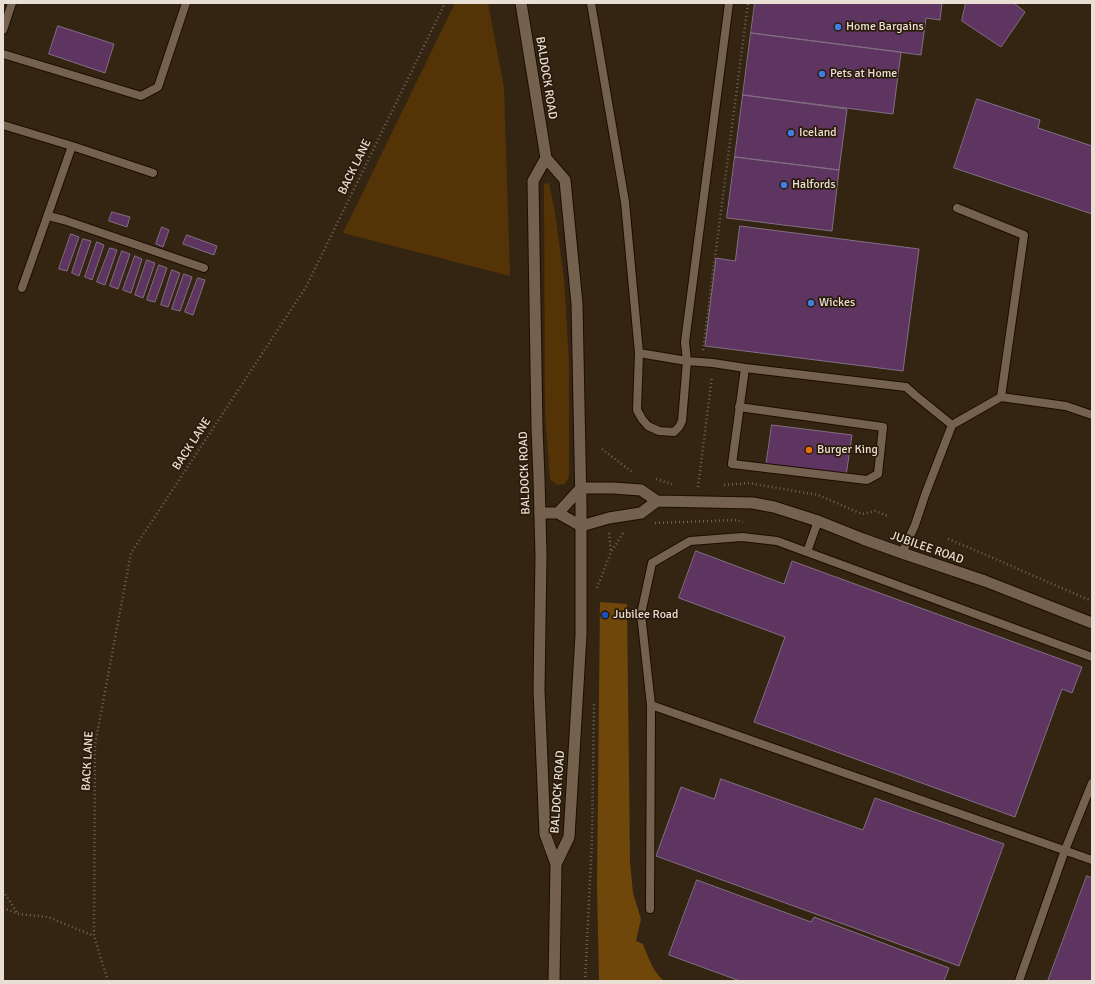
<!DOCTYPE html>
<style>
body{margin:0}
#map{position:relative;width:1095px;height:984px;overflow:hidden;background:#342513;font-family:Signika,sans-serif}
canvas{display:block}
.frame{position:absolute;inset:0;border:4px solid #e9dfd4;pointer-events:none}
</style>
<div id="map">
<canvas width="1095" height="984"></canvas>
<div class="frame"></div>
</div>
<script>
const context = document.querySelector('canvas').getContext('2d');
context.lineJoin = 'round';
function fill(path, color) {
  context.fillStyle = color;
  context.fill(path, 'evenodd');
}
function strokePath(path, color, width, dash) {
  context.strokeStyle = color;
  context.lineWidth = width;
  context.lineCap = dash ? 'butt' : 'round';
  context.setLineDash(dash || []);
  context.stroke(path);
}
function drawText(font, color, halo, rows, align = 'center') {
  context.font = font + ' Signika,sans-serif';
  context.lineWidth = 3.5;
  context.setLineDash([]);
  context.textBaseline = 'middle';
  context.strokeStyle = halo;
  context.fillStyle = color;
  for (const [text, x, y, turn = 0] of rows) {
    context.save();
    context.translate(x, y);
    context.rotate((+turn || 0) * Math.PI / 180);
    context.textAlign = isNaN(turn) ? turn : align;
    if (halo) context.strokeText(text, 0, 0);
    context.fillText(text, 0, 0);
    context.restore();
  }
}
const green = new Path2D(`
 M455,3h33l16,85 6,188 -167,-43z
 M549,183l6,30 9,66 5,85v112l-4,8 -8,1 -7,-6 -5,-67 -1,-228z`);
const forest = new Path2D(`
 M600,602l27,2 3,259 3,30 8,26 -5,22 7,3c5,13 10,28 21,37h-65l-2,-95z`);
const building = new Path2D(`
 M755,3h187l-2,17 -14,-2 -5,37 -170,-22z
 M966,3h49v1l10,8 -24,35 -39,-26z
 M58,26l56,18 -9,29 -56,-19z
 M751,33l150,19 -8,62 -150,-19z
 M743,95l104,14 -8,61 -104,-13z
 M977,99l63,21 -2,8 54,18v68l-138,-46z
 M735,157l104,13 -7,61 -105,-13z
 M112,212l18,5 -3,10 -18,-6z
 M740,226l179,23 -16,122 -198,-25 11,-88 19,3z
 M162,227l7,3 -6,17 -7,-3z
 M71,234l8,3 -12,34 -8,-2z
 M187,235l30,11 -3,9 -31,-11z
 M83,239l8,2 -12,35 -7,-3z
 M97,242l7,3 -12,35 -7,-3z
 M110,248l7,2 -12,35 -8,-3z
 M122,251l8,3 -12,35 -8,-3z
 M135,256l7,3 -11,34 -8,-3z
 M147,260l8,3 -12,35 -8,-3z
 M159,265l8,3 -12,34 -8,-2z
 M172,270l8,3 -12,34 -7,-2z
 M184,274l8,3 -12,34 -8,-2z
 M198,278l7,2 -12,35 -8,-3z
 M772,425l80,10 -6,41 -80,-10z
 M696,551l88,33 8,-23 290,106 -10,26 -10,-4 -47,128 -261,-95 31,-85 -106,-39z
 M721,779l142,51 12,-32 129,46 -45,122 -303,-110 25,-69 33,12z
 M1087,876l5,2v103h-44z
 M697,880l114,42 3,-5 135,51 -5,13h-204l-71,-26z`);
const path = new Path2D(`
 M703,350l45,-347
 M602,449l30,23
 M656,479l16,5
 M724,485l25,-2 69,12 44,19 13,-3 13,5
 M698,487l14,-111
 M655,523l82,-3 6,2
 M609,533l2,18
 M948,539c49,20 96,42 144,62
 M597,588l14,-36 13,-20
 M3,891l15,23
 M3,908l16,6 29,3 46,19
 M108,981l-14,-45 1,-191 36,-192 175,-266 139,-284
 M585,981l7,-141 2,-137`);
const service = new Path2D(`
 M591,3l34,199 14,151 -2,57 5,9 6,7 11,5 15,1 5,-5 3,-6 5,-60 26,2 32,5 161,19 9,8 37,30
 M3,30l9,-27
 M3,54l138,42 17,-9 28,-84
 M3,125l69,21 81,27
 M957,208l67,27 -23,162
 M48,216l16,4 140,48
 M22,288l50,-142
 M639,353l48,8 -2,-19 44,-339
 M739,407l144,20 -5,47 -11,6 -135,-16 13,-96
 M952,425l49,-28 65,9 26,9
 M807,552l11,-31
 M902,553l13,-28 10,-30 27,-70
 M651,705l441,155
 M650,909l1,-204 -10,-91 11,-51 38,-22 52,-4 35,4 315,116
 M1019,981l46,-131 27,-67`);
const tertiary = new Path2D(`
 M540,513h18l23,13 28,-8 32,-5 16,-12
 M558,513l23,-25h32l28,2 16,11 96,2 21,4 44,14 45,18 39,14 83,28 107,42`);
const secondary = new Path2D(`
 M521,3l25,155 19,22 12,124 4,202v129l-12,202 -13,27
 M546,158l-13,23 4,247 2,50 2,77 -2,135 6,144 11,30 -2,117`);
const markers = [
 [838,27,4,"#3f7fe0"],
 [822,74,4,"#3f7fe0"],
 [791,133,4,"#3f7fe0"],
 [784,185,4,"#3f7fe0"],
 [811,303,4,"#3f7fe0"],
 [809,450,4,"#e8710a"],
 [605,615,4,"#1a4fb4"]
];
const poiNames = [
 ["Home Bargains",846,27],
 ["Pets at Home",830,74],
 ["Iceland",799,133],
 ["Halfords",792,185],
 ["Wickes",819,303],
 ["Burger King",817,450],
 ["Jubilee Road",613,615]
];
const streetNames = [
 ["BALDOCK ROAD",546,78,81],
 ["BACK LANE",355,167,-64],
 ["BACK LANE",192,444,-57],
 ["BALDOCK ROAD",525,473,-92],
 ["JUBILEE ROAD",927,548,19],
 ["BACK LANE",88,761,-87],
 ["BALDOCK ROAD",558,792,-86]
];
fill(green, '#543407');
fill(forest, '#6f470b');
fill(building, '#5e3461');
strokePath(building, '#816f82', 1);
strokePath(service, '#1b0d00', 10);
strokePath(tertiary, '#1b0d00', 13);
strokePath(secondary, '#1b0d00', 13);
strokePath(path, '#726555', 2.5, [1, 3]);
strokePath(service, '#74624f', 8);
strokePath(tertiary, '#74624f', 11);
strokePath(secondary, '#74624f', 11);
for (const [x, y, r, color] of markers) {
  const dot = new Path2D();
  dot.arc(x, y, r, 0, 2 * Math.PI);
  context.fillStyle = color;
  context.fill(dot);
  strokePath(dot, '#2a1b0a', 1.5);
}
drawText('12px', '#e9dfd4', '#2a1b0a', poiNames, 'left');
drawText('12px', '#e9dfd4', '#2a1b0a', streetNames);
</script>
